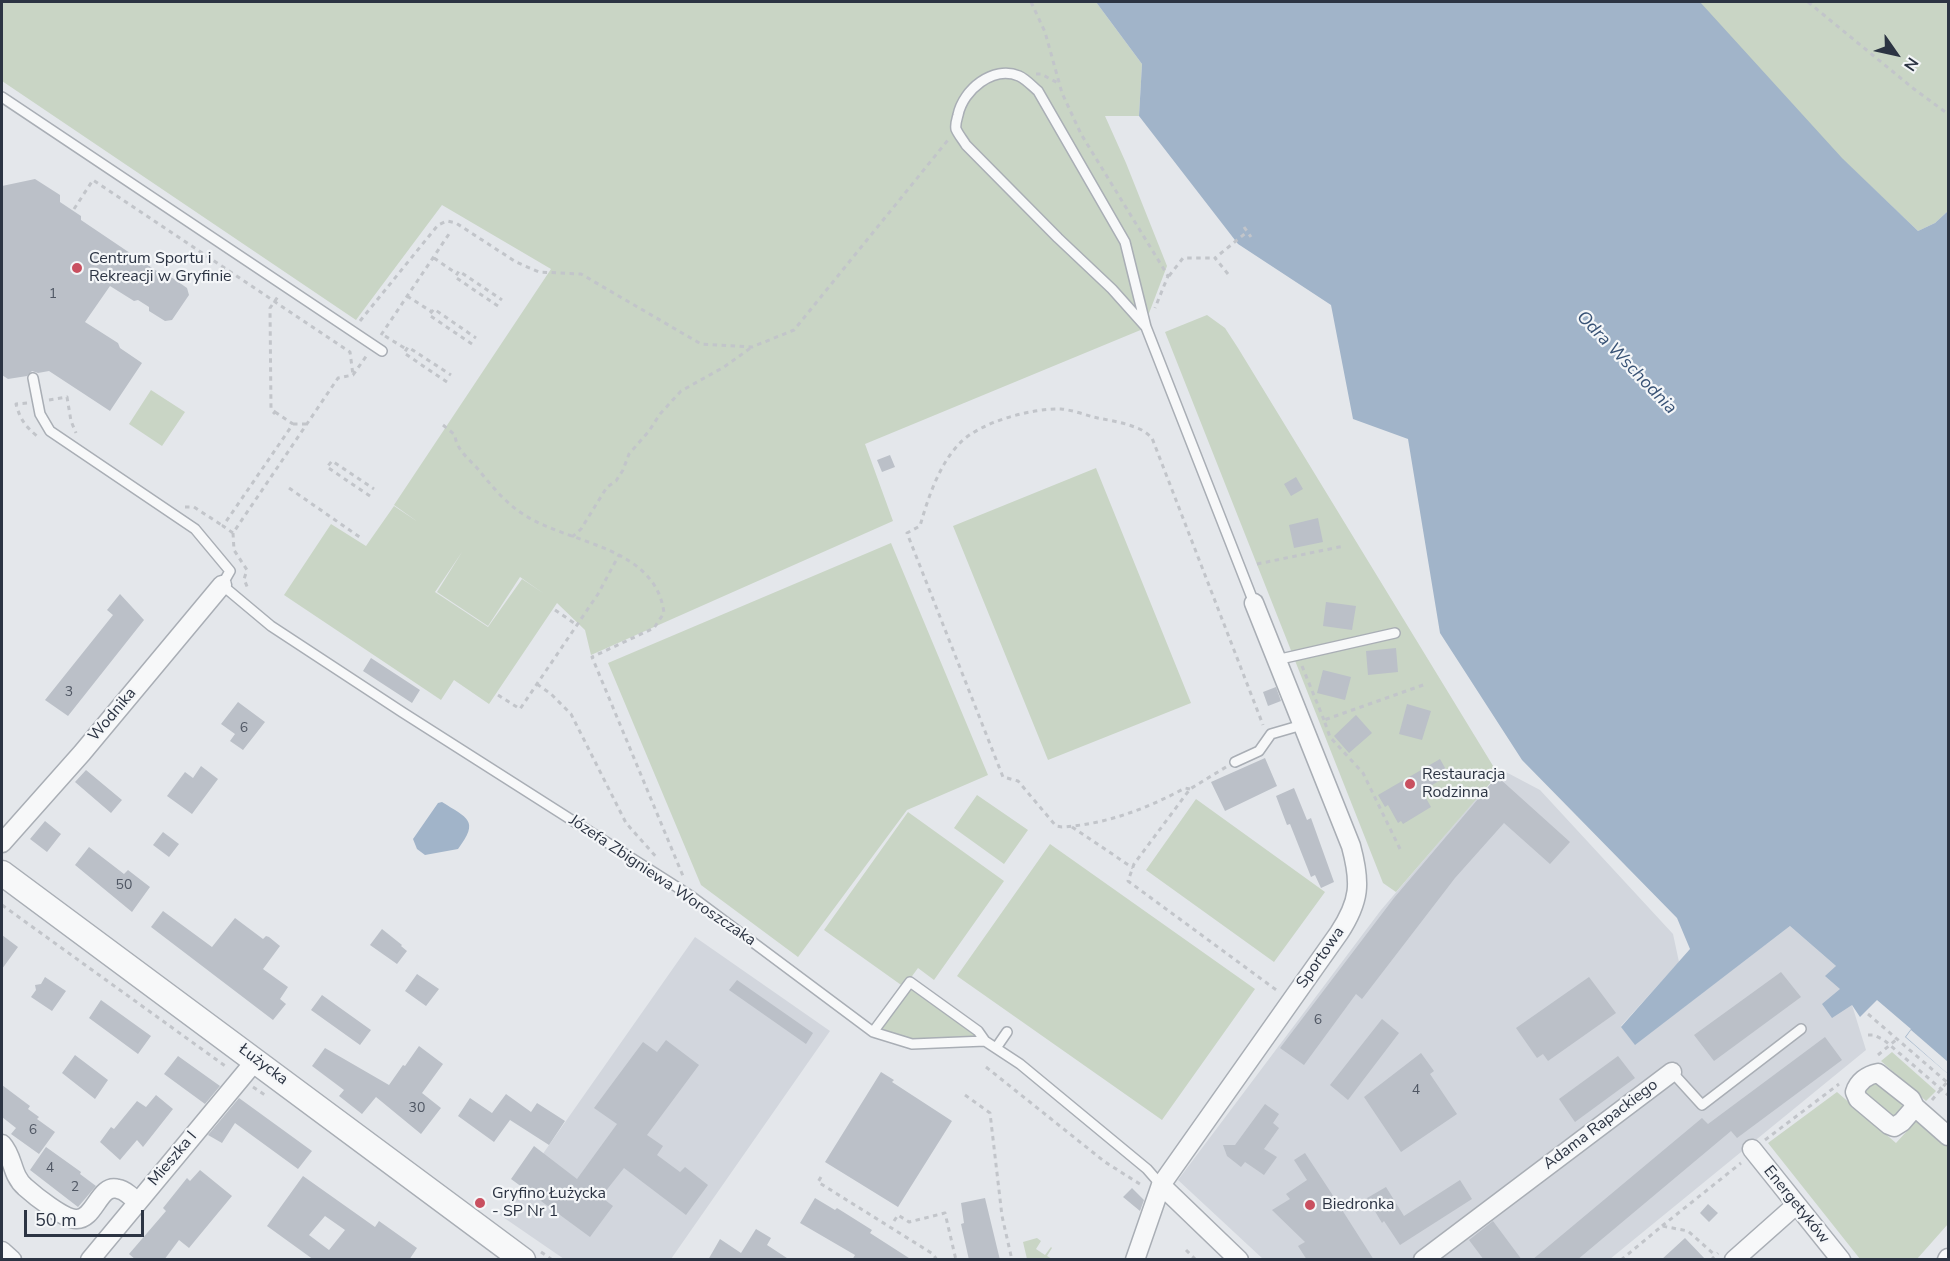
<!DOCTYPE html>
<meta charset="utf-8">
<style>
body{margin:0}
#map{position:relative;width:1950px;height:1261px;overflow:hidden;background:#e4e7eb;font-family:"Nunito Sans",sans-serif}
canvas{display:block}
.frame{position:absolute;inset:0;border:3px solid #2c3443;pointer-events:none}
.north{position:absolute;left:1866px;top:24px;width:60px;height:60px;-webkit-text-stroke:4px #f4f6f8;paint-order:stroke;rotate:124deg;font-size:16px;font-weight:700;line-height:24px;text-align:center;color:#2c3443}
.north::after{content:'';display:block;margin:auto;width:21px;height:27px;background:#2c3443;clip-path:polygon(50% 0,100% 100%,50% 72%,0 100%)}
.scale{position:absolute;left:24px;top:1210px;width:120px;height:27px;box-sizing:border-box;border:3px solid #2c3443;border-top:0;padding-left:8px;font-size:18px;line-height:21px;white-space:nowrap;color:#2c3443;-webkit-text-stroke:4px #f4f6f8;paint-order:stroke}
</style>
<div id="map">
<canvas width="1950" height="1261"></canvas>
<div class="frame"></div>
<div class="north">N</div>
<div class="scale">50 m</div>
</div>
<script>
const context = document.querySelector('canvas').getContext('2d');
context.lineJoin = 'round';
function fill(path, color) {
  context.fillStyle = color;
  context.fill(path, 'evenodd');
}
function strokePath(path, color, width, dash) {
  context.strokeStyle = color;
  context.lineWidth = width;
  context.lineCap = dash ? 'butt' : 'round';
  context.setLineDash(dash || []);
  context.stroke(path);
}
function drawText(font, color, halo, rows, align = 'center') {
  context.font = font + ' "Nunito Sans",sans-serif';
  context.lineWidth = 4.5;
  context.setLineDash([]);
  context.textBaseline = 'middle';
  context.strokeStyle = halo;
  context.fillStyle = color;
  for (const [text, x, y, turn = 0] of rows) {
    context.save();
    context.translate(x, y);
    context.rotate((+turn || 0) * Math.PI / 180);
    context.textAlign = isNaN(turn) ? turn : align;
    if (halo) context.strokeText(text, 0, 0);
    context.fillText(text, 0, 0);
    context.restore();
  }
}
const built = new Path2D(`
 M1504,771l36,19 133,144 6,28 -58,64 14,18 155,-118 46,40 4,23 12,16 14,45 -256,209h-347l-85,-79 203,-270 100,-117z
 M695,937l135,94 -159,228h-107l-64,-44z`);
const green = new Path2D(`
 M2,2h1094l46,62 -3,52h-34l21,47 41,103 -24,63 -278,115 28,77 -302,134 -6,-25 -28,-27 -68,101 -35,-24 -13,20 -157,-105 47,-71 35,22 28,-40 24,16 -24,-17 157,-236 -109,-64 -86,115 -354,-239zM462,552l-25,40 51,34 32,-49 23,16 -21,-14 -34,48 -53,-35z
 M1677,2h271v209l-13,12 -17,8z
 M1207,315l18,13 13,20 260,426 -102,118 -13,-9 -218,-551z
 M151,390l34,22 -23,34 -33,-22z
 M1096,468l95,235 -143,57 -95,-234z
 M891,543l97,232 -81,35 -109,147 -97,-72 -93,-222z
 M977,795l51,35 -24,34 -50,-36z
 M1196,799l129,93 -51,70 -128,-92z
 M908,812l96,69 -70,99 -16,-12 -14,19 -80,-57z
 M1050,844l205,145 -93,131 -205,-144z
 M910,982l75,59 -73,3 -39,-12z
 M1892,1052l44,39 -10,10 -45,-40z
 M1877,1082c10,8 27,16 26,30l-8,6 -26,-16 -4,-9 2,-6z
 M1837,1092l59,51 21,-23 31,23v81l-31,35h-57l-92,-116z
 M1037,1238l4,3 -5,8 9,6 6,-8 1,1 -5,8 5,3h-25l-4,-17z`);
const water = new Path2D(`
 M1096,2h604l142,156 76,73 17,-8 13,-12v863l-43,-37 6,-8 -34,-29 -17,17 -8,-12 -20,13 -10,-14 18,-15 -15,-13 11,-10 -46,-40 -155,119 -14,-18 69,-78 -13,-31 -155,-158 -82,-127 -32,-194 -55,-20 -22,-114 -93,-61 -99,-128 3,-52z
 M442,802c25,16 38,18 16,47l-33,6 -8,-6 -4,-10 25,-36z`);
const pier = new Path2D(`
 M1911,1030l37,32v12l-42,-37z`);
const building = new Path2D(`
 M35,179l25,16v7l21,14v4l86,58 4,-1 16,11 2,7 -17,25 -7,1 -16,-10v-4l-11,-7 -4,1 -24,-15 -25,36 33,21 2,5 22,15 -32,48 -61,-40 -11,2 -6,-2 -5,5 -19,3 -6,-4v-189z
 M890,455l5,12 -13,5 -5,-12z
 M1296,477l7,12 -12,7 -7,-12z
 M1318,518l5,24 -29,6 -5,-23z
 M120,594l24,26 -76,96 -23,-16 68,-85 -6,-5z
 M1326,602l30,4 -4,24 -29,-4z
 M1396,648l2,24 -30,3 -2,-24z
 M371,658l49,32 -8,13 -49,-32z
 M1323,670l28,7 -6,23 -28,-7z
 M1276,687l5,14 -13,5 -5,-14z
 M238,702l27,20 -22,28 -13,-9 5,-7 -14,-10z
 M1407,704l24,7 -9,29 -23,-6z
 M1356,715l16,18 -23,20 -15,-17z
 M1265,758l12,28 -52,25 -14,-29z
 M1440,759l9,16 -27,16 9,16 -28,17 -2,-3 -3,2 -10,-18 -3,2 -7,-12z
 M201,766l17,13 -26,35 -25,-18 18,-24 8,6z
 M86,770l36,30 -11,13 -36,-31z
 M1495,779l3,3 2,-3 70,63 -20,22 -46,-41 -49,55 -93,121 -6,-5 -52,71 -24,-17 114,-150z
 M1294,788l13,32 4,-2 23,64 -13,6 -6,-13 -4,2 -21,-53 -3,1 -11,-29z
 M45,821l16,13 -14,18 -17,-13z
 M163,832l16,12 -10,13 -16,-12z
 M89,847l35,27 4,-4 22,17 -18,25 -57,-47z
 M163,911l49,36 23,-29 28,21 3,-3 3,1 11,9 -17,23 25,18 -8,12 6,5 -13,16 -122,-93z
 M382,929l20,16 -1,1 6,5 -10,13 -27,-19z
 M2,935l16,12 -16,22z
 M1781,972l20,25 -87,64 -20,-26z
 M417,974l22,15 -13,17 -21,-15z
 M45,977l21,14 -14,20 -21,-14 5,-7 -1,-5 6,-1z
 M1589,977l27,36 -68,48 -5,-7 -6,4 -21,-30z
 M737,980l76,53 -7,11 -77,-54z
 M322,995l49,35 -11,15 -49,-35z
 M101,1000l50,36 -13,18 -49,-36z
 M1382,1019l17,14 -51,67 -18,-15z
 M1825,1037l17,23 -105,78 -6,-7 -154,129h-45l170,-142 6,6z
 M666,1040l33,25 -52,70 16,11 -6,9 23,17 5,-5 23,18 -22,30 -62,-47 -23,29 12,9 -23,31 -79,-58 23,-33 43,33 40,-55 -23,-16 49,-66 14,10z
 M419,1046l24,18 -21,29 19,15 -20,26 -45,-37 -14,17 -23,-18 5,-6 -32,-24 13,-18 64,37 14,-20 2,1z
 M1421,1053l13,18 -4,3 27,40 -56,38 -37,-55z
 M75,1055l33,25 -13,19 -33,-26z
 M178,1056l42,30 -15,18 -41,-30z
 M1618,1056l17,22 -60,44 -16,-23z
 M881,1072l13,8 -2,2 60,39 -54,86 -73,-45z
 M2,1085l28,21 -2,3 11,8 -2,2 18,13 -16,22 -28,-20 5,-6 -14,-11z
 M506,1094l25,18 6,-9 28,18 -16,24 -39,-25 -16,22 -36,-26 12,-18 22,15z
 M156,1095l17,14 -30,38 -6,-7 -17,20 -20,-18 11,-15 3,2 23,-28 9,6z
 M239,1098l73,53 -14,18 -63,-46 -13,20 -14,-8z
 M1265,1104l14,10 -6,9 6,5 -15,21 13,8 -13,18 -19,-13 -4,5 -14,-11 -4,-11h12z
 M46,1147l35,25 -1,2 16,12 -18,21 -48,-37z
 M1305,1153l25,38 44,69h-67l-9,-14 7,-4 -33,-32 18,-11 -4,-5 21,-14 -13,-20z
 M200,1170l32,26 -43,52 -10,-8 -15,20h-28l-7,-6 37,-43 -3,-3 24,-30 3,3z
 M303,1176l72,51 4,-6 38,27 -8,12h-95l-47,-34zM325,1216l20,14 -16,20 -20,-15z
 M1460,1180l12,19 -72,46 -16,-24 -2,2 -15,-25 19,-11 18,29z
 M1132,1188l12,12 -4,11 -17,-14z
 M815,1198l20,12 2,-2 35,22 -2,3 42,27h-60l3,-5 -55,-32z
 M985,1198l15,62h-31l-8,-36 3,-1 -3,-20z
 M1708,1204l10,9 -9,9 -9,-9z
 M1493,1221l29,39h-38l-15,-20z
 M756,1229l15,9 -4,7 23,15h-82l12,-21 21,14z
 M1685,1238l21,22h-45z`);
const path = new Path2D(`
 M1031,2l14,30 17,61 19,41 87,142 -13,32
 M1808,2l106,87 34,25
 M1036,74h5l17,9
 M74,209l19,-29 257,172 3,23
 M1244,227l7,10
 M434,258l23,16
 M1228,274l-13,-16 32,-26
 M1169,276l14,-18h32
 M407,296l25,16
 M498,306l-43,-29 4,-6 43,29
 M360,321l78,-96 9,-4 9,2 60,39 23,10 42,2 120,70 51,3 42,-17 154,-190
 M381,335l68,-101
 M385,336l21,13
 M472,344l-43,-29 5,-6 42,29
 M447,382l-43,-29 4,-6 43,28
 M49,400l18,-3 4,24 5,12
 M27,403l-11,1c4,15 9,22 21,32
 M275,412l18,12 -70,102 10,7 105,-155 15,-3 14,-20
 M273,414l2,-2 -4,-3 -1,-101 9,-13
 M293,424h14
 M443,425l12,10c1,14 12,22 22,33 14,17 29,36 49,48 45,28 130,31 138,97l-10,15 -62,29 91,219
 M289,488l72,50
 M370,496l-43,-29 5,-6 42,28
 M185,507h9l29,19
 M233,533l1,17 13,20 -3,9 4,10
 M572,537l9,-8 26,-42 9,-6 7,-11 6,-16 20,-23 11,-17 21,-23 43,-24 28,-20
 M1257,564l87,-18
 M555,610l22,15
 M1302,666l22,54
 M537,684l14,10 20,20 55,109 32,36
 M498,695l22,14 78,-115 21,-39
 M1226,767l-36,22 -56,75 -6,17 151,111
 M1190,789l-5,-1c-39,21 -78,36 -123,39l-6,-1 -38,-45 -15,-4 -96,-244 13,-7c8,-28 19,-61 39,-82 20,-22 73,-36 102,-35 11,1 22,5 32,8 14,3 30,5 44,11 6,2 11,6 15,10l111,287
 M1072,827l61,41
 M1400,849l-37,-76 -33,-36 -6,-17 102,-36
 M2,905l226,163
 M1868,1014l80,69
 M1868,1035h6l10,5 64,55
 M1878,1055l19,-16
 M986,1067l119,95 38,24
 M253,1087l12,8
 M965,1095l25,18 12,103 10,44
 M1932,1100l15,-18
 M1765,1140l74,-56
 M821,1177l-3,5 115,72 4,6
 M894,1221l4,-6 11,7 36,-9 11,47
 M1662,1226l79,-63
 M1186,1250l10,10
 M541,1252l10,7
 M1621,1260l41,-34 26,5 27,24
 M1711,1260l7,-7`);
const service = new Path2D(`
 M2,97l380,254
 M1146,327l-21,-85 -87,-151c-5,-4 -12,-12 -19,-15 -26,-11 -56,14 -61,39 -1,4 -3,9 -2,14 2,5 7,11 10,16l92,93 54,51 34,38 108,276
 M33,378l7,36 10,17 145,98 35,42 -8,14 49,41 131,86 289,184 182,136 39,12 73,-3 35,23 127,105 14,16
 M1276,660l119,-27
 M1235,762l24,-11 12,-17 31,-9
 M873,1032l37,-50 68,49 7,10
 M996,1048l11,-16
 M1672,1072l30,33 99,-76`);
const minor = new Path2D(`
 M2,843l80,-90 140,-168
 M1915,1107l-13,15 -8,5 -5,-2 -31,-26 -3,-7c3,-10 12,-17 23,-19l33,26 4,8 33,29
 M2,1144c12,13 9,31 23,43 10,9 39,32 51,32 19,1 23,-36 42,-30 7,1 14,8 19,13
 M1752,1149l89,111
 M1161,1185l78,75
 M2,1251l10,9
 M90,1260l166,-200
 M1135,1260l26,-75 178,-252c21,-32 22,-50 12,-87l-97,-243
 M1423,1260l249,-188
 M1734,1260l62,-55
 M1947,1260l1,-2`);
const tertiary = new Path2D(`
 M2,873l521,387`);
const markers = [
 [77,268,6,"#c95060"],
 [1410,784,6,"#c95060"],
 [480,1203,6,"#c95060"],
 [1310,1205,6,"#c95060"]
];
const numberNames = [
 ["1",53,295],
 ["3",69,693],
 ["6",244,729],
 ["50",124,886],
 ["6",1318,1021],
 ["4",1416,1091],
 ["30",417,1109],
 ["6",33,1131],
 ["4",50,1169],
 ["2",75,1188]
];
const poiNames = [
 ["Centrum Sportu i",89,259],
 ["Rekreacji w Gryfinie",89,277],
 ["Restauracja",1422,775],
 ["Rodzinna",1422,793],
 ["Gryfino Łużycka",492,1194],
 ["- SP Nr 1",492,1212],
 ["Biedronka",1322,1205]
];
const streetNames = [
 ["Wodnika",113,715,-50],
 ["Józefa Zbigniewa Woroszczaka",662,881,34],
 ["Sportowa",1321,958,-55],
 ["Łużycka",263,1065,37],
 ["Adama Rapackiego",1601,1125,-37],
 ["Mieszka I",173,1159,-50],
 ["Energetyków",1796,1205,51]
];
const waterNames = [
 ["Odra Wschodnia",1626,363,46]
];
fill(built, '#d2d6dd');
fill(green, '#c9d5c5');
fill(water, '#a1b4c9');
fill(pier, '#e4e7eb');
fill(building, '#bbc0c8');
strokePath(service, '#a9aeb5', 12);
strokePath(minor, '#a9aeb5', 21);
strokePath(tertiary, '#a9aeb5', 27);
strokePath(path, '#c2c5ca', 3, [4.5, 4.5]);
strokePath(service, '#f7f8f9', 9);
strokePath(minor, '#f7f8f9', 18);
strokePath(tertiary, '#f7f8f9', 24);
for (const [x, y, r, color] of markers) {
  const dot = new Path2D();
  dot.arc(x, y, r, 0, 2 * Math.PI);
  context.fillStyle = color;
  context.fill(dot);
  strokePath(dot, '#f4f6f8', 2);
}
drawText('14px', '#505764', null, numberNames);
drawText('16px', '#2c3443', '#f4f6f8', poiNames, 'left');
drawText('16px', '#2c3443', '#f4f6f8', streetNames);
drawText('italic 18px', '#385275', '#f4f6f8', waterNames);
</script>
